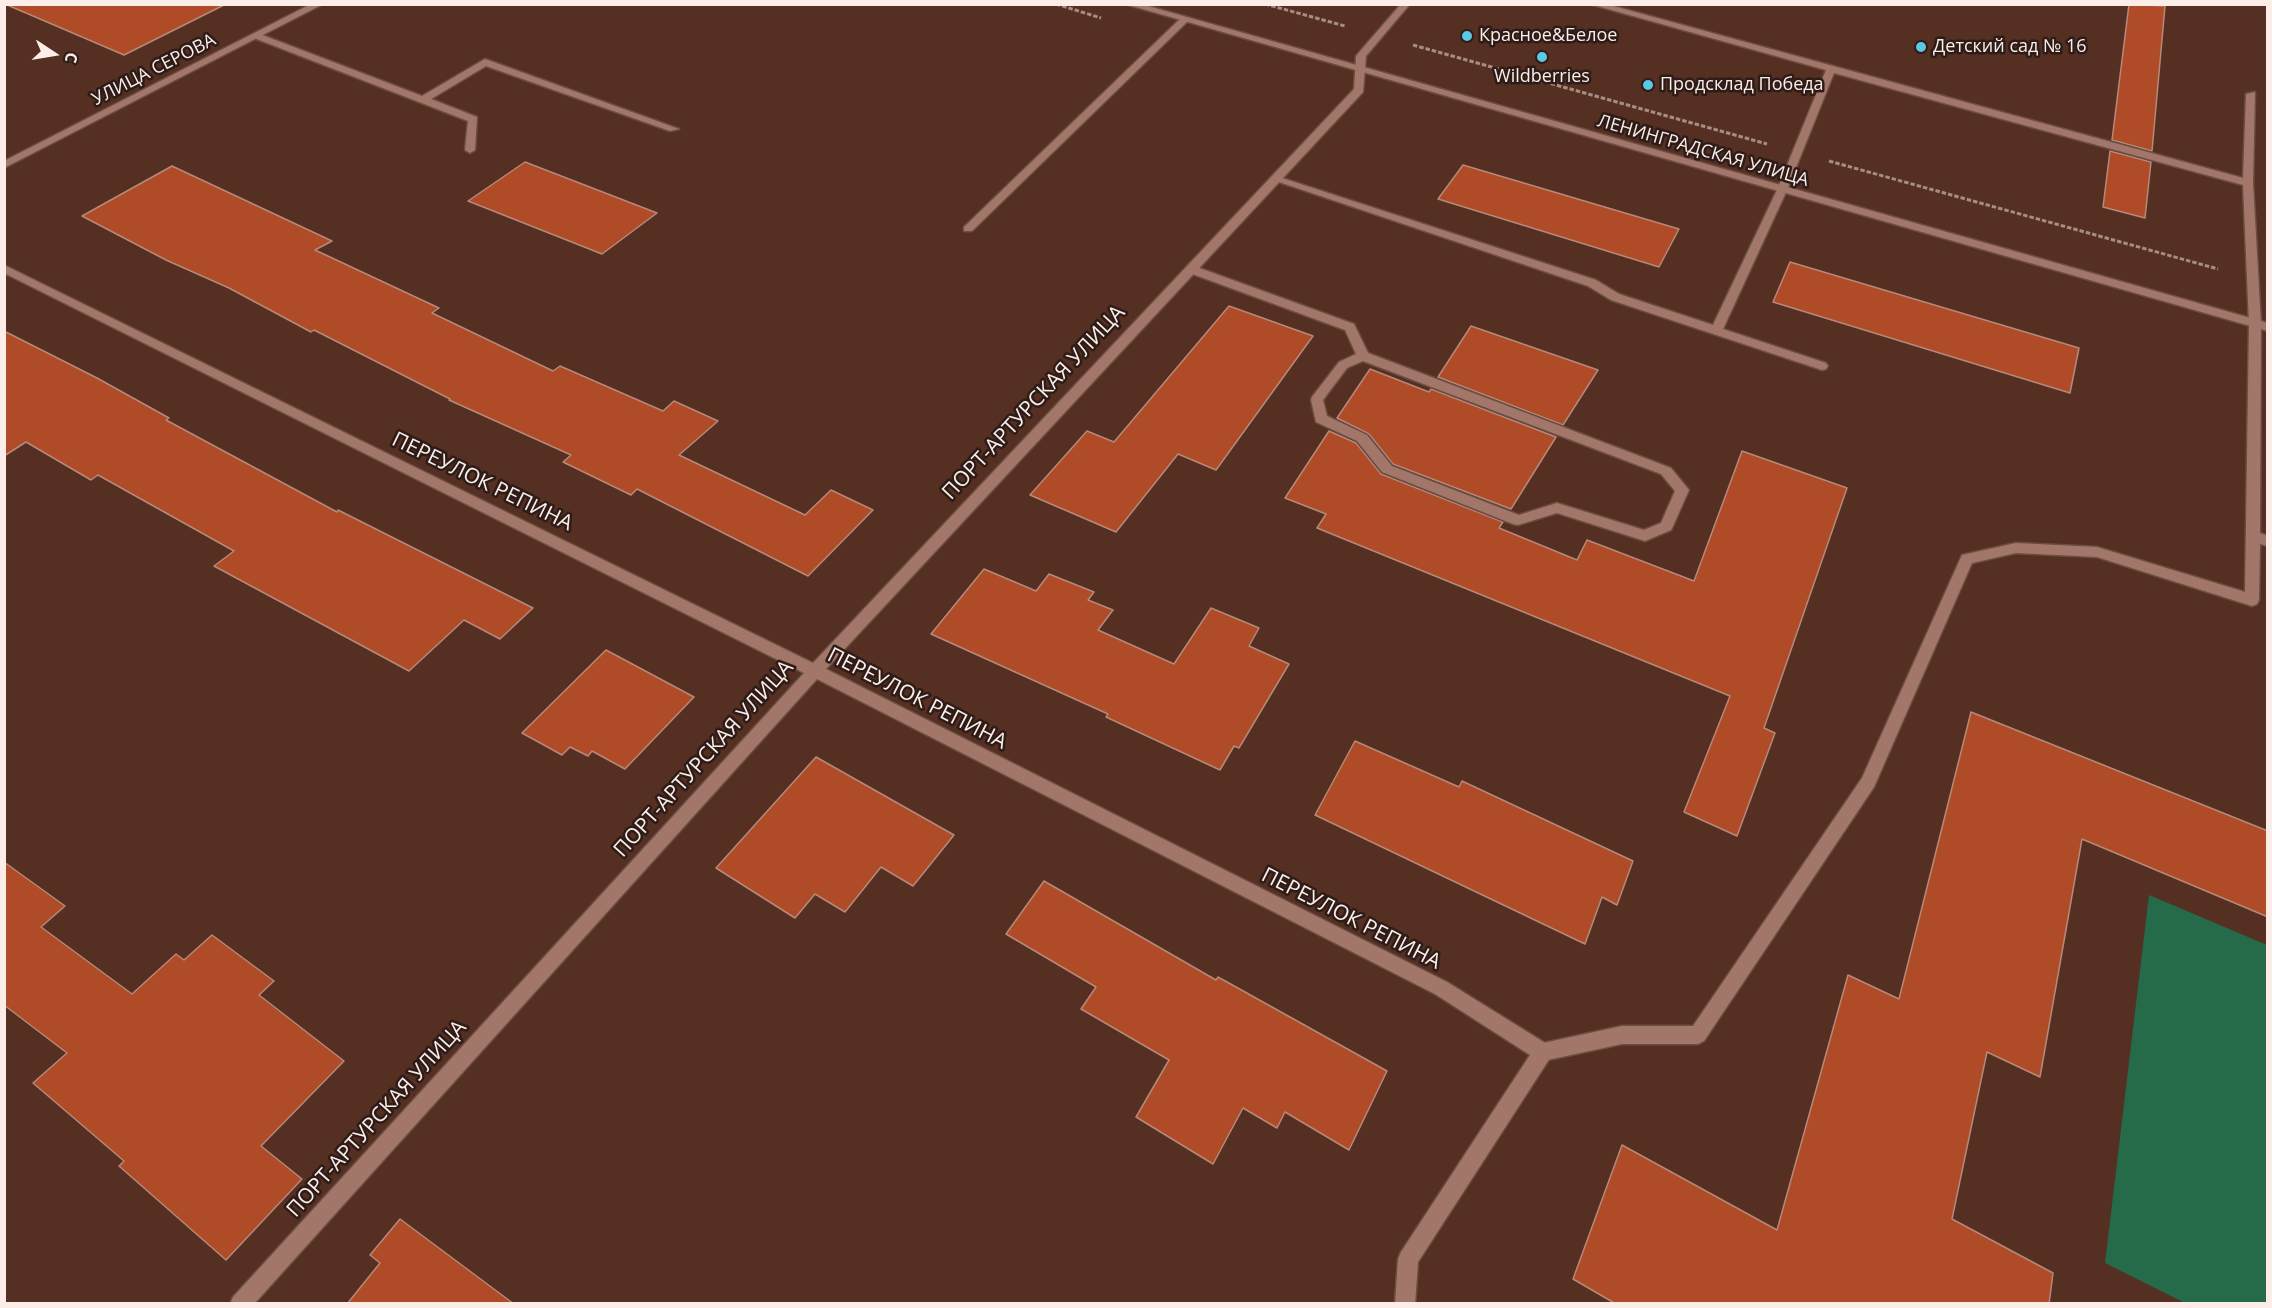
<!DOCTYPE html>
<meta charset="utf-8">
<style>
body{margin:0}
#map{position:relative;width:2272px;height:1308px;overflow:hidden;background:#542f22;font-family:"Open Sans",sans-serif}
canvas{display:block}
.frame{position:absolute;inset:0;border:6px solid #fcede8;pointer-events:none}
.north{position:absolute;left:24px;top:24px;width:60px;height:60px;-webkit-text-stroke:4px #2d1c17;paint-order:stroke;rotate:102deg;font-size:16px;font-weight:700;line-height:24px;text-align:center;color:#fcede8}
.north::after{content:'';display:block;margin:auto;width:21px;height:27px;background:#fcede8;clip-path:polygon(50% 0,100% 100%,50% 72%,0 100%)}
</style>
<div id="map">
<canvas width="2272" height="1308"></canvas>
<div class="frame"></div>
<div class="north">С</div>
</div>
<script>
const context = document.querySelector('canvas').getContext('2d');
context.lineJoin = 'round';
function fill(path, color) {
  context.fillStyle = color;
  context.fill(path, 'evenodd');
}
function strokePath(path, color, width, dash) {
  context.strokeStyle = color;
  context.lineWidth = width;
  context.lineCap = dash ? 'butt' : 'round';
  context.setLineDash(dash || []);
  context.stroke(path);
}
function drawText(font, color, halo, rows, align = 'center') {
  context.font = font + ' "Open Sans",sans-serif';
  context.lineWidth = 5;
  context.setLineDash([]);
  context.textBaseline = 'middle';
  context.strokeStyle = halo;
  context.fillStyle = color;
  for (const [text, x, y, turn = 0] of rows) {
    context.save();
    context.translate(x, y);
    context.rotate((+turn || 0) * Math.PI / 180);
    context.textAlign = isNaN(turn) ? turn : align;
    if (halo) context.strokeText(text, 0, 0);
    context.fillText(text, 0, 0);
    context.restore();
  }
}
const green = new Path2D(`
 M2149,895l118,50v358h-82l-80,-40z`);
const building = new Path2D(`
 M5,4h221l-102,51z
 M2129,4l36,2 -13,145 -40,-11z
 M2110,151l41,11 -6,56 -42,-11z
 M525,162l132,51 -55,41 -134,-53z
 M1463,165l216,64 -20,38 -221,-68z
 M172,166l160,75 -17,9 124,58 -7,5 121,58 7,-5 103,45 11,-10 44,20 -39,34 126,60 26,-25 42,20 -65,66 -171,-87 -6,6 -68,-33 8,-7 -122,-55 1,-1 -136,-69 -3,2 -82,-44 -63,-28 -84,-44z
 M1790,262l289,86 -9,45 -297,-91z
 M1229,306l84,30 -97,134 -38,-16 -62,78 -86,-37 57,-64 27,11z
 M1471,326l127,44 -35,55 -125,-48z
 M4,331l93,47 72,40 -3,2 171,92 1,-2 195,98 -33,31 -36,-19 -55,51 -195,-105 20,-15 -136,-76 -7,5 -65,-38 -22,14z
 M1370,369l59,23 2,-3 125,48 -45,72 -118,-45 -24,-30 -32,-16z
 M1329,431l27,12 25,31 122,48 -4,6 78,32 10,-20 107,41 48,-130 105,37 -83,240 11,5 -38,103 -53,-24 46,-116 -413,-168 9,-14 -41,-16z
 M984,569l52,22 13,-17 45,18 -6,8 25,10 -15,20 76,34 37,-56 48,20 -10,18 40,18 -50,84 -5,-2 -14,24 -114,-53 2,-3 -177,-80z
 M606,650l88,47 -69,72 -33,-18 -4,5 -18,-9 -8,8 -40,-22z
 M1971,712l297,119v86l-186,-78 -42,238 -53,-25 -35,167 101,54 -4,31h-433l-43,-25 49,-134 155,85 71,-255 51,24z
 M1355,741l104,46 3,-6 171,80 -16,44 -15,-8 -17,47 -270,-129z
 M816,757l138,78 -41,51 -32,-19 -36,45 -30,-18 -20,24 -79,-50z
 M4,862l61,44 -24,21 91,67 44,-40 8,6 28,-25 62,46 -15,14 85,66 -83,85 41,33 -76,81 -107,-94 5,-5 -91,-78 34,-30 -63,-48z
 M1044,881l172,99 2,-3 169,94 -38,79 -64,-38 -8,16 -34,-20 -30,56 -77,-47 33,-57 -88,-51 15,-22 -90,-53z
 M400,1219l114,85h-167l33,-41 -10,-8z`);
const path = new Path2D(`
 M1056,4l45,14
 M1265,4l80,22
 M1413,45l354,99
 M1829,161l389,108`);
const service = new Path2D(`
 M1590,4h16l637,174 3,-84 9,-2 -2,91 8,141 -1,209 8,3v10l-8,-2 -1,56 -2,4 -5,2 -155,-49 -81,-4 -44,10 -98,224 -170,254 -6,3h-76l-79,17 -7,-3 -2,-6 2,-6 7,-3 79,-17h71l169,-248 100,-223 54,-12 81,4 148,45 4,-268 -6,-139 -409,-112 -47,117 -64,139 103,34 2,3 -2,3 -4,1 -211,-70 -23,-14 -318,-107 5,-3 4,1 317,103 23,14 94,31 64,-135 49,-120z
 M1181,18l8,2 -217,211h-8v-4z
 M257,33l165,63 63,-37 194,70 -9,2 -184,-65 -55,33 46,18 -2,33 -5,3 -5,-3 3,-29 -214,-83v-4z
 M1191,265l163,59 14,29 303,115 18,22 -16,36 -2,4 -26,11 -88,-28 -39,12 -5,-1 -131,-52 -25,-31 -41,-19 -5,-22 1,-3 27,-35 17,-8 -11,-24 -158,-58v-6zM1363,361l298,113 14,17 -14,32 -17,7 -87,-27 -38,12 -127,-49 -25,-31 -40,-19 -4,-16 24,-32z`);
const minor = new Path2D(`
 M311,4h12l-319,164v-7z
 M1401,4h9l-44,52 -3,36 -537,577 621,313 103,64 2,6 -2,6 -132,204 -3,42h-20l3,-45 3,-7 129,-197 -95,-61 -618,-315 -563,625h-24l3,-7 571,-624 -800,-400v-8l809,398 541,-574 2,-33z`);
const secondary = new Path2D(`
 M1125,4h16l1127,319v8z`);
const markers = [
 [1467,36,6,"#5bc8e6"],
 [1921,47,6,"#5bc8e6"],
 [1542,57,6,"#5bc8e6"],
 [1648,85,6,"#5bc8e6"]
];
const farPoinames = [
 ["Красное&Белое",1479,36],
 ["Детский сад № 16",1933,47],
 ["Wildberries",1542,77,"center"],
 ["Продсклад Победа",1660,85]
];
const farStreetnames = [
 ["УЛИЦА СЕРОВА",154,70,-27],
 ["ЛЕНИНГРАДСКАЯ УЛИЦА",1703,151,16]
];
const streetNames = [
 ["ПОРТ-АРТУРСКАЯ УЛИЦА",1034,403,-47],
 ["ПЕРЕУЛОК РЕПИНА",482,482,26],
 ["ПЕРЕУЛОК РЕПИНА",917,699,27],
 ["ПОРТ-АРТУРСКАЯ УЛИЦА",704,759,-48],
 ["ПЕРЕУЛОК РЕПИНА",1351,919,27],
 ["ПОРТ-АРТУРСКАЯ УЛИЦА",377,1119,-48]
];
fill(green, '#256b4a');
fill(building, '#b04b28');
strokePath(building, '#b6897a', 1.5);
strokePath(service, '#6b4d44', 3);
strokePath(minor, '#6b4d44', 3);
strokePath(secondary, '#6b4d44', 3);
strokePath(path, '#a68c83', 3, [4.5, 2]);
fill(service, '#a27769');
fill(minor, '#a27769');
fill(secondary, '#a27769');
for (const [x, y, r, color] of markers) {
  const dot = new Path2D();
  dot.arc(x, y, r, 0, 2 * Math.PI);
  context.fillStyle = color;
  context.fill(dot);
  strokePath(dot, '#2d1c17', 2);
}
drawText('18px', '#fcede8', '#2d1c17', farPoinames, 'left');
drawText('18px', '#fcede8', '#2d1c17', farStreetnames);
drawText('21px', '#fcede8', '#2d1c17', streetNames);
</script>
